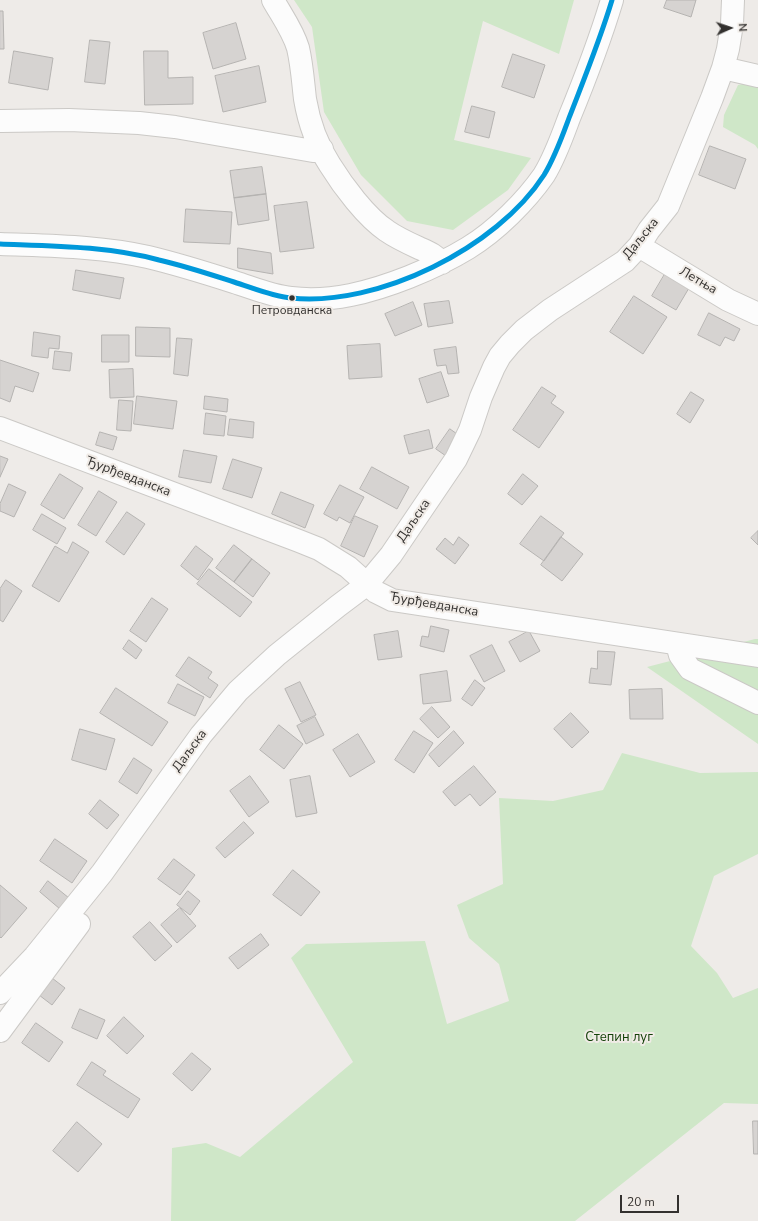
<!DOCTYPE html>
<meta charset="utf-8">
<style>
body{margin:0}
#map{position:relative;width:758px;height:1221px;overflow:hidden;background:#eeebe8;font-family:"Nunito Sans",sans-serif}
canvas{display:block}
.north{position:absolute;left:710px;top:8px;width:40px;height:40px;-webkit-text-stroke:3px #f0ebe6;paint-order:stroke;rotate:87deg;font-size:11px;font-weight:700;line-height:16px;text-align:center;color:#33312f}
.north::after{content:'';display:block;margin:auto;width:14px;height:18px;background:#33312f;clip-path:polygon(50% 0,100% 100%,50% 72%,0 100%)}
.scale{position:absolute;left:620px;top:1195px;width:59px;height:18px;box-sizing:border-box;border:2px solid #33312f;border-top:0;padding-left:5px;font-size:12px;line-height:14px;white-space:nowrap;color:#33312f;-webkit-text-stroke:3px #f0ebe6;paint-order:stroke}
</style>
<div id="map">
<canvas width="758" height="1221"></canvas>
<div class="north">N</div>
<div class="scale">20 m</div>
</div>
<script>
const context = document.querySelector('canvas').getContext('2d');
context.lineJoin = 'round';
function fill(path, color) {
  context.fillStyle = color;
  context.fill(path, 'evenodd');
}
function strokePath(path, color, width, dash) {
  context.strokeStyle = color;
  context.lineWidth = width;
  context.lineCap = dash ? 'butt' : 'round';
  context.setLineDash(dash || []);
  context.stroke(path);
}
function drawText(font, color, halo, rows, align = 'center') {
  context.font = font + ' "Nunito Sans",sans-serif';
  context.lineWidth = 4;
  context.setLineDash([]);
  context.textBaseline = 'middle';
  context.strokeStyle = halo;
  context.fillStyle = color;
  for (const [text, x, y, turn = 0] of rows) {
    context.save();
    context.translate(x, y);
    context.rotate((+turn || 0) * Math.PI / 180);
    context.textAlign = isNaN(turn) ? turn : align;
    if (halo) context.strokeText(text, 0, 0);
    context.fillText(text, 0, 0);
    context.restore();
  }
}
const green = new Path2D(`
 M294,0h280l-15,54 -76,-33 -29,119 77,18 -23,32 -55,40 -46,-9 -46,-46 -37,-63 -12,-85z
 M747,83h11v66l-3,-4 -32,-18 1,-12 14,-30z
 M755,639h3v105l-111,-77z
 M622,753l78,20 58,-1v82l-44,22 -23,70 26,27 16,25 25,-10v116l-34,-1 -149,118h-404l1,-73 34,-5 34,14 113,-95 -62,-104 15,-14 119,-3 22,83 62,-23 -10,-37 -30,-26 -12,-33 46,-21 -4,-86 54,3 50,-11z`);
const building = new Path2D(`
 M667,0h29l-5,17 -27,-9z
 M0,11h3l1,38h-4z
 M236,23l10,36 -33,10 -10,-36z
 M90,40l20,2 -5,42 -20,-2z
 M14,51l39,7 -5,32 -39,-7z
 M144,51h24v27l25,-1v27l-48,1z
 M513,54l32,11 -11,33 -32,-11z
 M259,66l7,36 -43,10 -8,-36z
 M472,106l23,6 -6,26 -24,-6z
 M710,146l36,13 -11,30 -36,-14z
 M262,167l4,27 -32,4 -4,-27z
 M266,194l3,26 -31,5 -4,-27z
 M307,202l7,46 -34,4 -6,-46z
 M186,209l46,3 -2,32 -46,-2z
 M238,248l33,5 2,21 -35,-6z
 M76,270l48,8 -4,21 -47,-9z
 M665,274l24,14 -13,22 -24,-14z
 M634,296l33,21 -24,37 -33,-22z
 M449,301l4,22 -25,4 -4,-23z
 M413,302l9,23 -27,11 -10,-22z
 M709,313l31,16 -6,12 -9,-4 -5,9 -22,-11z
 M136,327l34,1v29l-34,-1z
 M34,332l26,4 -1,13 -10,-1 -1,10 -16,-2z
 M102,335h27v27h-27z
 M177,338l15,1 -4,37 -14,-2z
 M380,344l2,33 -33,2 -2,-33z
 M456,347l3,26 -11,1 -2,-9 -9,1 -3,-16z
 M55,351l17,2 -2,18 -17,-2z
 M0,360l39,13 -6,19 -18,-6 -5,16 -10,-4z
 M133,369l1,28 -24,1 -1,-28z
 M441,372l8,24 -22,7 -8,-24z
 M542,387l14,9 -5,7 13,9 -25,36 -26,-18z
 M691,392l13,8 -14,23 -13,-9z
 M137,396l40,5 -4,28 -39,-5z
 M205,396l23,3 -1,13 -23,-3z
 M119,400l14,1 -2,30 -14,-1z
 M206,413l20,3 -2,20 -20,-2z
 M230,419l24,3 -1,16 -25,-3z
 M450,429l10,7 -14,20 -10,-7z
 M429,430l4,18 -24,6 -5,-18z
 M100,432l17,5 -4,13 -17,-5z
 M184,450l33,6 -6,27 -32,-6z
 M0,456l8,3 -8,18z
 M233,459l29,9 -10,30 -29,-9z
 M372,467l37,20 -12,22 -37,-20z
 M60,474l23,14 -19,31 -23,-14z
 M523,474l15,12 -16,19 -14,-11z
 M9,484l17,8 -12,25 -14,-6v-7z
 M340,485l24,12 -14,26 -11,-6 -2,4 -13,-7z
 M99,491l18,11 -21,34 -18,-11z
 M281,492l33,13 -9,23 -33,-14z
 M127,512l18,12 -21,31 -18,-13z
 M42,514l24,14 -9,16 -24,-14z
 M355,516l23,10 -14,31 -23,-11z
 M541,516l23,17 -20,28 -24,-17z
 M758,531v14l-7,-7z
 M459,537l10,8 -14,19 -19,-15 9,-11 8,7z
 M561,537l22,17 -21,27 -21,-16z
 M73,542l16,10 -30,50 -27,-16 23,-40 12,7z
 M234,545l18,14 -18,23 -18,-14z
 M196,546l17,13 -15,21 -17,-14z
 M252,559l18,14 -17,24 -19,-15z
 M209,569l43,33 -12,15 -43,-33z
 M6,580l16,11 -19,31 -3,-2v-31z
 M152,598l16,11 -22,33 -16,-11z
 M431,626l18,4 -5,22 -24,-6 2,-10 6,1z
 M398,631l4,26 -24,3 -4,-25z
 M529,631l11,20 -20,11 -11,-20z
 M129,640l13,10 -6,9 -13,-10z
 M492,645l13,26 -21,11 -14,-26z
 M598,651l17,1 -4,33 -22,-2 2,-15 6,1z
 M189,657l23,15 -4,6 10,7 -8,13 -34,-22z
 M447,671l4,30 -28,3 -3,-29z
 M475,680l10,8 -13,18 -10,-7z
 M300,682l16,33 -15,7 -16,-33z
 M178,684l26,13 -9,19 -27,-13z
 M116,688l52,34 -16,24 -52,-33z
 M662,689l1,30h-33l-1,-29z
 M432,707l18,20 -12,11 -18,-19z
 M571,713l18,19 -17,16 -18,-19z
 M315,717l9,18 -18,9 -9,-18z
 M279,725l24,19 -19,25 -24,-19z
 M80,729l35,10 -9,31 -34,-10z
 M414,731l19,12 -19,30 -19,-13z
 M454,731l10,12 -25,24 -10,-12z
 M358,734l17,28 -25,15 -17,-27z
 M134,758l18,12 -15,24 -18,-12z
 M474,766l22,26 -16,14 -10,-12 -15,12 -12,-14z
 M250,776l19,26 -20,15 -19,-26z
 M310,776l7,37 -21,4 -6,-37z
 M100,800l19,15 -12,14 -18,-15z
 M244,822l10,11 -29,25 -9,-10z
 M55,839l32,22 -15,22 -32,-22z
 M174,859l21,16 -15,20 -22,-16z
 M293,870l27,22 -19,24 -28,-21z
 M48,881l21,17 -9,11 -20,-17z
 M0,885l27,23 -26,30 -1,-1z
 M188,891l12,10 -10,14 -13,-10z
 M180,908l16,18 -19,17 -16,-18z
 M150,922l22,24 -17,15 -22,-24z
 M261,934l8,11 -31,24 -9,-11z
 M52,978l13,10 -13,17 -13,-10z
 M80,1009l25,11 -8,19 -25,-11z
 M124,1017l20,19 -17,18 -20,-18z
 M36,1023l27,19 -14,20 -27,-19z
 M192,1053l19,16 -19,22 -19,-17z
 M92,1062l14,9 -3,4 37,24 -12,19 -51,-33z
 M753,1121h5v33h-4z
 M77,1122l25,22 -24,28 -25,-21z`);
const minor = new Path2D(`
 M273,0c9,16 20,31 25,48 4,17 5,34 7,51 4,24 12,46 25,66 13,21 36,52 57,66 10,7 21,12 32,17 9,4 17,7 23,15
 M723,68l35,8
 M1,121l68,-1 70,3 36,4 138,24 9,-2
 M0,244c49,2 99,2 148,13 29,7 58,16 86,25 19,6 37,14 57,16 40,5 80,-6 118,-21 20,-8 41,-18 59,-29 28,-17 58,-47 76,-73 11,-18 18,-38 25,-57 16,-39 31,-78 43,-118
 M639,246l89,54 30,14
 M0,428l299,113 20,8 16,10 13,8 28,25 16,8 366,56
 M677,644l3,11 10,14 68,34
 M0,993l35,-37 67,-83 99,-138 37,-44 39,-36 61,-49 28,-21 25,-30 65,-96 14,-29 11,-33 13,-30 6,-11 10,-12 14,-14 26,-20 75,-49 14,-15 10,-16 19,-24 44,-108 11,-30 5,-19 4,-25 1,-24
 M0,1031l79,-107`);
const bus1 = new Path2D(`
 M0,244c53,2 107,2 159,16 26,6 50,14 75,22 19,6 37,14 57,16 87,9 206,-50 253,-123 11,-18 18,-38 25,-57 15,-39 31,-78 43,-118`);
const markers = [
 [292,298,3.5,"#33312f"]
];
const busNames = [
 ["Петровданска",292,311]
];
const streetNames = [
 ["Даљска",641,239,-51],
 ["Летња",698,281,30],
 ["Ђурђевданска",128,477,21],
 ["Даљска",414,521,-56],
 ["Ђурђевданска",434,605,10],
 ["Даљска",190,751,-54]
];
const parkNames = [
 ["Степин луг",619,1038]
];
fill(green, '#cfe7c8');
fill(building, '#d6d3d1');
strokePath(building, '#b5b3b1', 1);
strokePath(minor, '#cbc9c6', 24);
strokePath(minor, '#fcfcfc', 22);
strokePath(bus1, '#0098da', 5);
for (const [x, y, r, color] of markers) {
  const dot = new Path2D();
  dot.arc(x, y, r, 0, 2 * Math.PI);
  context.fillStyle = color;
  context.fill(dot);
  strokePath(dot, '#f0ebe6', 1.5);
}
drawText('12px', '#33312f', '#f0ebe6', busNames);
drawText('13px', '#33312f', '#f0ebe6', streetNames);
drawText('13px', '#134008', '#f0ebe6', parkNames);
</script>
